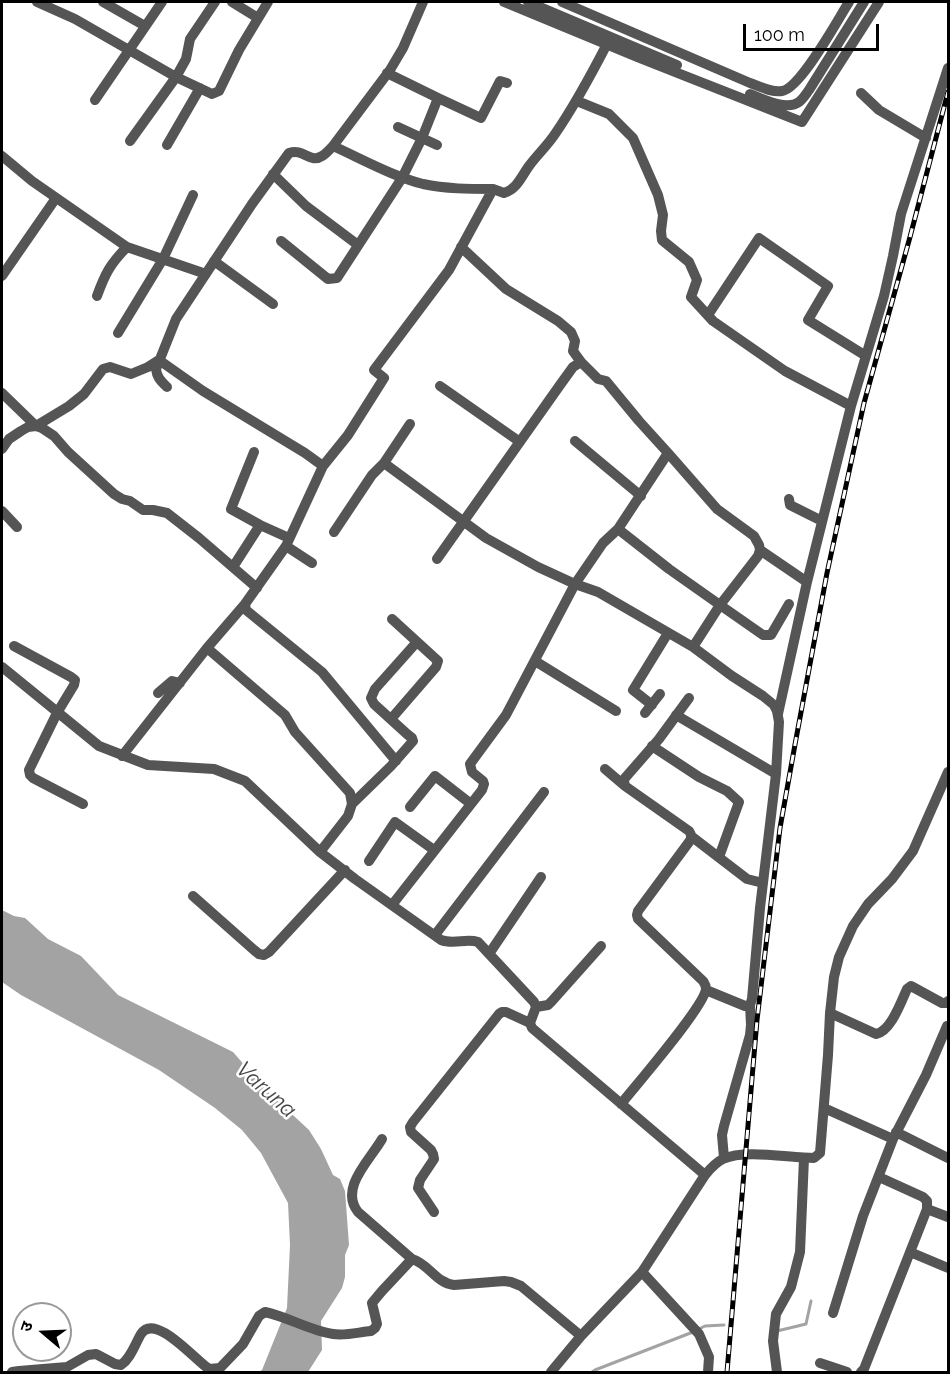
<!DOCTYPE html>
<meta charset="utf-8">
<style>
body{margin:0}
#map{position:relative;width:950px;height:1374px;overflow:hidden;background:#fff;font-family:Raleway,"Noto Sans Devanagari",sans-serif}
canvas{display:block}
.frame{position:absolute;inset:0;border:3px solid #000;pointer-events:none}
.north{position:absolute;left:12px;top:1302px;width:60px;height:60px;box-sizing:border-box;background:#fff;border:2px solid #999;border-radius:50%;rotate:289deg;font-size:16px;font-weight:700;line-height:24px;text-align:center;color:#000}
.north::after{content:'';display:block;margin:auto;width:21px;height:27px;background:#000;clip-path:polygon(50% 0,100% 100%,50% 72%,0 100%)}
.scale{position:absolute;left:743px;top:24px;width:136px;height:27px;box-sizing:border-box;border:3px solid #000;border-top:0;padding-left:8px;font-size:18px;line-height:21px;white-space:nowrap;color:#000;-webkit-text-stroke:4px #fff;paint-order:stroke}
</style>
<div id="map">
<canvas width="950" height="1374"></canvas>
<div class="frame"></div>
<div class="north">उ</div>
<div class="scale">100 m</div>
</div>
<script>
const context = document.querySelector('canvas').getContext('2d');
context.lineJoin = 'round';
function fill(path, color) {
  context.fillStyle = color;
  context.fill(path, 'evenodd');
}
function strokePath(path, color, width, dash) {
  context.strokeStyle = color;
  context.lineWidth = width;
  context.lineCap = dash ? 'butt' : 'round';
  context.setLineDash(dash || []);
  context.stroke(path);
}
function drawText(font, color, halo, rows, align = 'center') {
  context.font = font + ' Raleway,sans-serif';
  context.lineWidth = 5;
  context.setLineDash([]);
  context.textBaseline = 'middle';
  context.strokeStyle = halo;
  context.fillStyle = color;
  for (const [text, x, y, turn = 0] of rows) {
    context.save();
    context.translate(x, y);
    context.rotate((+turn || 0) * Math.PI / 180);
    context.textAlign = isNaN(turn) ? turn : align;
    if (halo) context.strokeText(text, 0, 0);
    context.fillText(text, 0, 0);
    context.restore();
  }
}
const water = new Path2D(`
 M2,910l12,6 11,2 23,21 33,17 37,39 115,57 35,40 41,38 12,19 12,26 7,4 5,12 4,54 -4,10v22l-3,11 -21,33 1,29 -14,22h-50l4,-2 25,-62 3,-63 -2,-42 -27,-50 -19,-23 -27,-22 -56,-38 -138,-75 -19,-13z`);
const stream = new Path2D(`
 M699,1329l6,-3 19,-1
 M777,1331l29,-7 5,-23
 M592,1372l3,-2 98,-38`);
const minor = new Path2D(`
 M37,2l38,17 101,58 36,17 7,-3 20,-41 29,-48
 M103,2l42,24
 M232,2l26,16
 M504,2l133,55 165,65 77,-120
 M528,2l149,63
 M562,2l188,81c9,3 22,10 32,8 19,-3 56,-72 67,-89
 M861,93l18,17 47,28
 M750,94c12,5 37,17 49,8 4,-3 7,-8 10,-12l55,-88
 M438,98l43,20 19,-37 7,2
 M95,100l67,-98
 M577,101l32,13 24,24 25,57 5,20 -2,16 1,9 27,22 8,18 -6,17 22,24 72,50 66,35
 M398,127l39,18
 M130,141l46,-64 10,-18 4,-20 25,-37
 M167,145l33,-57
 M333,146l57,-76 13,-22 20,-46
 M2,156l30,25 95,66
 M273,174l33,32 52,39
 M281,241l47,38 9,-1 65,-100 20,-40 16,-40 -51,-25
 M214,261l59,43
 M2,276l54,-78
 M97,296c8,-22 13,-32 30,-49l79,27
 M708,315l51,-77 69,48 -20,34 58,36
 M118,333l45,-74 30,-64
 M440,386l80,56
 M167,387c-6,-6 -10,-9 -11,-18l20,-50 76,-115 37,-51c15,-5 21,11 33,3 4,-2 8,-7 11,-10 29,13 59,30 90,38 23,5 46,5 70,5
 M2,393l34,33 33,-20 15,-12 19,-25 7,-2 21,7 17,-7 11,-7 44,31 102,62 18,13
 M575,441l66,55
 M2,449l7,-10 12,-8 7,-4 8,-1 6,2 12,8 14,16 46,42 8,5 8,2 13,9h10l14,3 32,25 58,50
 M254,452l-23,57 29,16 29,13
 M668,453l49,56 37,27 5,9 1,5 -2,6 -38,49 43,30h8l18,-31
 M384,463l26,-39
 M789,499l1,6 32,16
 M2,511l15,16
 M618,529l51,40 51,36 -27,42
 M334,532l38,-57 12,-12 102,75 52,29 37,17 23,8 95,55 39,29 31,20 11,9 3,6 2,11 -3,52 -16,134 -8,91 -2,6 -5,1 -39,-16
 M286,546l26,17
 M760,550l47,32
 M437,559l123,-174 13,-18 8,-5
 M233,567l27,-42
 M14,646l57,31 4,3 -1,5 -17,28 -28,57 1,5 3,3 50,26
 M207,648l78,67 10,17 55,61 2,11 -4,12 -28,36
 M535,661l81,50
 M2,667l97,79 49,19 66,4 31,12 75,71 35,27 86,61c13,5 25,-2 37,2l56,60 2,5 -6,16 2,5 173,147
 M158,693l14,-12 8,2
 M652,705l-19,-15 35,-57
 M645,713l15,-19
 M778,714l29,-132 44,-176 33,-110 9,-40 8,-42 47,-146
 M676,715l100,59
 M391,719l45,-52 2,-6 -46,-42
 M652,746l47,31 28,14 12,11 -20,55
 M122,756l85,-108 38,-44
 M396,761l-74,-89 -76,-62 -1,-6 41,-58 37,-80 25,-31 36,-57 -10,-8 75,-100 44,-81 11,4c13,-4 17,-16 25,-27 8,-11 18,-20 26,-32 20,-29 36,-59 52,-90
 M605,769l20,17
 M352,804l39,-38 22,-25 -1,-3 -5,-4 -33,-30 -3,-6 4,-9 41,-46
 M410,807l25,-31 36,28
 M691,836l56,43 16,4
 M369,861l26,-39 39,28
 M193,896l61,54 5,4 5,1 5,-3 76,-82
 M392,905l90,-115 2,-6 -1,-3 -11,-9 -2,-8 36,-49 69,-131 28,-41 15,-14 50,-76 -29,-32 -33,-40 -8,-2 -17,-17 -8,-11 2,-10 -4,-9 -13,-11 -52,-32 -45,-42
 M435,935l109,-143
 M489,954l52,-77
 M536,1007l12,-2 4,-4 49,-55
 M830,1013l46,21c15,-3 25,-32 31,-45l4,-3 31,17h5l1,-2
 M621,1104c15,-19 83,-97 85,-115 0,-4 -1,-5 -3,-8l-65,-62 -1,-4 1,-4 51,-69c3,-4 3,-7 0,-11l-64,-45 -1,-5 1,-3 34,-39 30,-41
 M824,1108l69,31
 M896,1132l52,26
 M382,1139c-12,21 -43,49 -24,73l54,47
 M724,1158l-2,-23 2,-9 26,-91 1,-10 -1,-20
 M927,1209l21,8
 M434,1212l-16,-24 2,-8 14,-21 -1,-5 -2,-4 -20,-18 -1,-5 3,-5 86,-108 3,-2h4l24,11
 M910,1252l38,16
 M642,1272l57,62 10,23 -1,15
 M833,1313l30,-97 30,-77 33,-64 21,-49
 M820,1363l27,9
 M12,1372l7,-1 48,-4 21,-12 8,-1 19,10 6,1c10,-7 14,-21 20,-31 14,-22 54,26 68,35l11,-1 23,-24 16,-28 6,-4c23,5 46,19 68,22 13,2 26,-2 38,-3l4,-3 2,-4 -5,-21 10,-12 30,-32c17,5 24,24 42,26l50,-4 7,1 10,4 60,50
 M551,1372l30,-36 61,-64 63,-97c5,-6 11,-13 18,-16 22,-10 66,-1 91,-1l6,-5 8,-98 2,-42 4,-36 5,-20 14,-31 15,-22 24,-25 21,-28 35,-79
 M777,1372l-4,-31 3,-27 15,-27 9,-35 4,-94
 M861,1372l3,-3 63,-160v-8l-4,-4 -44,-20`);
const rail = new Path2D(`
 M727,1372l30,-352 23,-192 16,-89 31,-166 37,-170 46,-166 38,-145`);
const waterNames = [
 ["Varuna",266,1090,42]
];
fill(water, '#a3a3a3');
strokePath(stream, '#a3a3a3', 3);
strokePath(minor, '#555', 10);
strokePath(rail, '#000', 5);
strokePath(rail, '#fff', 3, [9]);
drawText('italic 22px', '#444', '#fff', waterNames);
</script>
